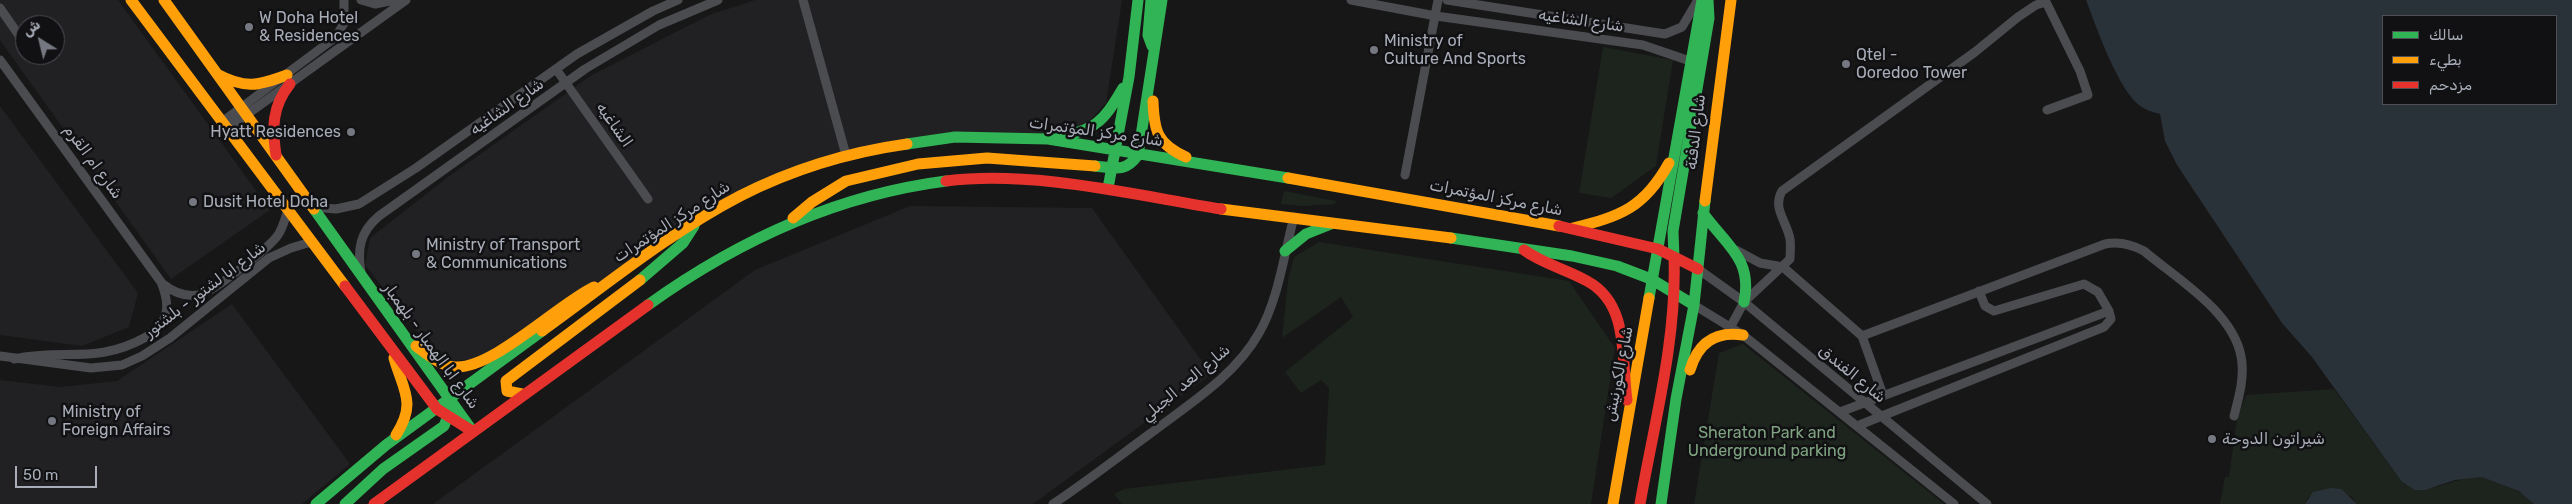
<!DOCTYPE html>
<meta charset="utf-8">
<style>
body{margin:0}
#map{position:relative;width:2572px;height:504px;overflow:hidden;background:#171717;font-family:Rubik,"Noto Sans Arabic",sans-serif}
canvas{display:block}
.legend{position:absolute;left:2382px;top:15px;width:175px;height:90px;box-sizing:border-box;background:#111113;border:1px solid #4d4f55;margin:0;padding:6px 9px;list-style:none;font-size:15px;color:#a8adb8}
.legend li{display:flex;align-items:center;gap:10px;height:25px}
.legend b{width:25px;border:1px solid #4d4f55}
.north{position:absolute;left:15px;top:15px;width:50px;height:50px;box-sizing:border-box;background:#111113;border:1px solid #4d4f55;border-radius:50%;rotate:324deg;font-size:14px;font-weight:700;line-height:20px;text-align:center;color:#a8adb8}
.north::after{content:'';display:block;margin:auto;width:18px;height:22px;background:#757880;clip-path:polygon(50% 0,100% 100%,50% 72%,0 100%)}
.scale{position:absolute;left:15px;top:466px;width:82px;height:22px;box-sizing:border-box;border:2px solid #a8adb8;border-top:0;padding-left:6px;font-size:15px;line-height:18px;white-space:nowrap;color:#a8adb8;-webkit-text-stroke:4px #111113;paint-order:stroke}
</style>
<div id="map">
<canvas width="2572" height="504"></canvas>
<ul class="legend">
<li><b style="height:6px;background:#30b455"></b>سالك</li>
<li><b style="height:6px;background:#ff9f0a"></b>بطيء</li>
<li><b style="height:6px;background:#e5322d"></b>مزدحم</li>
</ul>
<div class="north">ش</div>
<div class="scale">50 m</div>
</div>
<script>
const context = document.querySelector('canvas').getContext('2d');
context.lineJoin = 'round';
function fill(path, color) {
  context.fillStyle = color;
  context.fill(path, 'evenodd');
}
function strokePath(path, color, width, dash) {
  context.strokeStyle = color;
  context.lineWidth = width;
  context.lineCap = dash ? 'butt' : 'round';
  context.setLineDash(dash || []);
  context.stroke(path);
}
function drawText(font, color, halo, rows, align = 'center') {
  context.font = font + ' Rubik,"Noto Sans Arabic",sans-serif';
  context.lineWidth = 5;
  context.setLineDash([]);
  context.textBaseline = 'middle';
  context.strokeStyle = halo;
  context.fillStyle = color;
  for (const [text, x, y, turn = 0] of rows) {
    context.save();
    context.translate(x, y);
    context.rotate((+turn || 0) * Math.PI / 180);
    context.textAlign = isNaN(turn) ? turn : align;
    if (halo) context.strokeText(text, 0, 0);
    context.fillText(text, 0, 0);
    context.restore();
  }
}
const built = new Path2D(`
 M0,0h118l152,210 -99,69 -171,-239zM25,25h30v30h-30z
 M755,0h367l-16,103 -25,27 -35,5 -54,-2 -139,20 -134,50 -56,34 -119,86 -68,36 -34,3 -77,-97 5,-27 78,-61 144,-102 117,-60z
 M0,106l138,187 -9,34 -47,19 -82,-11z
 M910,206l182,2 119,166 -178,130h-600l322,-234z
 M232,304l118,160 -48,40h-302v-124l60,7 57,-6z`);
const green = new Path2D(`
 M1603,47l70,13 -17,106 -45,32 -32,-5z
 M1284,191l52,10 -1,3 -32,2 -22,-2z
 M1319,242l250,39 46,67 -24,156h-469l-8,-10 10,-5 201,-24 4,-77 -8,-8 -20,13 -16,-21 68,-55 -12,-20 -59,41 6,-57 6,-24z
 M1743,344l201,160h-250l25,-151z
 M2334,389l68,93c23,18 52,-6 78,-5 10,0 21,5 29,9 10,5 18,10 25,18h-177l-6,-8 -43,1 -3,7h-85l5,-27h4l8,-58 9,-24z`);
const water = new Path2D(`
 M2086,0h486v504h-38l-15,-13 -37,-14 -27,3 -30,10h-10l-13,-8 -90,-125 -30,-34 -105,-158 -12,-24 -5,-27c-6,-2 -13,-3 -18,-7 -23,-14 -46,-81 -56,-107zM2556,16v88h-173v-88z
 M2331,488l10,1 16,15h-52l8,-12z`);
const street = new Path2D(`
 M361,0l14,4 20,-4
 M803,0l43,155
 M1351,0l85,16 207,29 47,16
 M1447,0l218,34 17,-7 16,-27
 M0,8l25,36
 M0,60l161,222c10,24 8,42 -15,55 -50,28 -82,11 -132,22
 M556,69l92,130
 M223,121l113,-84 8,-14v-23
 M228,128l178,-128
 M1405,175l33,-175
 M311,207l25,2 23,-5 57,-36 161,-114 76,-43 25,-11
 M1736,250l24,13 23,4 79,69 243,-92c14,-3 26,0 39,7 33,28 88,60 97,105 4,20 -2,41 -7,60
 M1698,269l46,33 243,202
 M361,272c-4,-23 -1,-40 18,-56l206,-147 74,-44 59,-25
 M163,284c11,9 22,13 36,11 13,-2 71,-48 79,-60 5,-7 7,-17 10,-25
 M1979,291l6,15 9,5 90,-27 14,8 11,19
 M1694,305l49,30 211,169
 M1731,326l13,-24 46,-43c0,-6 1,-13 0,-20 -3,-17 -18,-31 -8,-48l193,-139 43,-35 18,-12 10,-3 34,69 8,24 -41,15
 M1862,336l21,59
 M0,356l91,12 31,-3 20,-9 28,-18 99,-80 22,-10 20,-6
 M1840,412l269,-101 2,8 -7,8 -247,99
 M1053,504c33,-22 65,-47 98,-71 38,-29 84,-57 108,-100 19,-32 25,-79 35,-116`);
const fast = new Path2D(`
 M1151,0l-3,35 4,11
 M1055,138c41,-9 47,-14 68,-50
 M907,144l48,-7 93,2 240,39
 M1095,166c20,2 30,7 43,-11l24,-155
 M1108,188l21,-111 9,-77
 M314,209l157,220
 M1703,213c23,32 50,46 41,89
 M1451,238l121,18 45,10 34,13 43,26
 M1285,251l21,-17 25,-10
 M1674,258l-1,-27 36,-213 -1,-18
 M640,280l43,-37 11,-17
 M1649,298l53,-298
 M648,305c89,-64 189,-110 298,-124
 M316,504l70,-59 156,-114
 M345,504l38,-35 61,-43 6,-15
 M1661,504l15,-105 18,-94 11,-104`);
const slow = new Path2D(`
 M131,0l214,286
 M164,0l150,209
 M217,74c28,15 41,12 70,1
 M1153,101c1,30 4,43 33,56
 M1288,178l271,48
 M1705,201l26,-201
 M1221,209l230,29
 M793,218l19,-16 34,-21 72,-17 69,-6 108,8
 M1573,228c48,-12 71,-20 96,-65
 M542,331c64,-46 127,-98 198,-135 51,-26 110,-44 167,-52
 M416,346c11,8 26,21 40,21 38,1 101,-62 138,-80
 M394,358c9,32 23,45 2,77
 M1690,370c8,-27 25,-39 53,-35
 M522,394l-15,-3 -1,-10 134,-101
 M1613,504l36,-206`);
const jam = new Path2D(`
 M276,155c-4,-27 -4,-49 14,-71
 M946,181c87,-11 188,14 275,28
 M1559,226l99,23 40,20
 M1524,250c19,14 42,19 63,31 43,23 34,78 40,119
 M345,286l92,123 35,22
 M374,504l274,-199
 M1640,504c14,-80 37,-165 34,-246`);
const markers = [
 [249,27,5,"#757880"],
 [1374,50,5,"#757880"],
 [1846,64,5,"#757880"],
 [351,132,5,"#757880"],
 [193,202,5,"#757880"],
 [416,254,5,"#757880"],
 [52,421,5,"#757880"],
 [2212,439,5,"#757880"]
];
const poiNames = [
 ["W Doha Hotel",259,18],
 ["& Residences",259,36],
 ["Ministry of",1384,41],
 ["Culture And Sports",1384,59],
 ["Qtel -",1856,55],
 ["Ooredoo Tower",1856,73],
 ["Hyatt Residences",341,132,"right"],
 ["Dusit Hotel Doha",203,202],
 ["Ministry of Transport",426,245],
 ["& Communications",426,263],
 ["Ministry of",62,412],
 ["Foreign Affairs",62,430],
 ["شيراتون الدوحة",2222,439]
];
const streetNames = [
 ["شارع الشاغيه",1581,21,8],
 ["شارع الشاغيه",507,107,-35],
 ["الشاغيه",614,125,55],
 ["شارع مركز المؤتمرات",1096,132,8],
 ["شارع الدفنة",1696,132,-83],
 ["شارع ام القرم",93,162,54],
 ["شارع مركز المؤتمرات",1496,198,11],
 ["شارع مركز المؤتمرات",672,222,-33],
 ["شارع ابا لشتور - بلشتور",205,290,-37],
 ["شارع ابا الهمبار - بلهمبار",431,346,54],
 ["شارع الكورنيش",1619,374,-79],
 ["شارع الفندق",1852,374,39],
 ["شارع العد الجبلي",1186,383,-40]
];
const parkNames = [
 ["Sheraton Park and",1767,433],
 ["Underground parking",1767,451]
];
fill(built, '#212123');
fill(green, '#1d241e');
fill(water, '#2a3239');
strokePath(street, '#4b4c50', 9);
strokePath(fast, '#30b455', 11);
strokePath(slow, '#ff9f0a', 11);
strokePath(jam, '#e5322d', 11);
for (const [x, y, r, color] of markers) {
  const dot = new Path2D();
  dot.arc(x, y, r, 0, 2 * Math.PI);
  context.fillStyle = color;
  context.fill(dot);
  strokePath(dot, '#111113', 2);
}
drawText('16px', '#a8adb8', '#111113', poiNames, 'left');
drawText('16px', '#a8adb8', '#111113', streetNames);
drawText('16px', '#7fa381', '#111113', parkNames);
</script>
